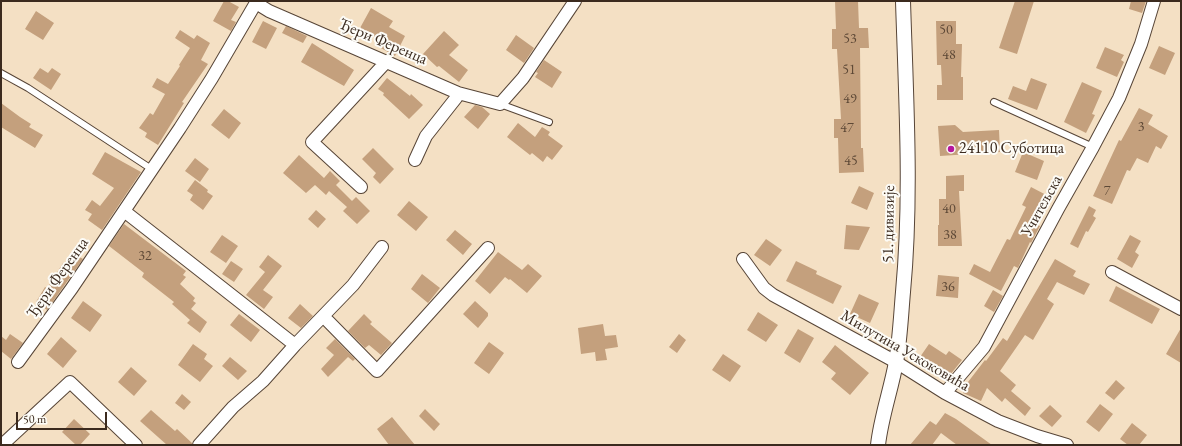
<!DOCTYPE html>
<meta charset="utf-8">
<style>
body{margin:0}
#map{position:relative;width:1182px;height:446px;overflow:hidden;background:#f4e0c4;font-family:"EB Garamond",serif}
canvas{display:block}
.frame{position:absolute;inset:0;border:2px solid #3b2a1e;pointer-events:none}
.scale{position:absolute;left:16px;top:412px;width:91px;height:18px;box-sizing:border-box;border:2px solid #3b2a1e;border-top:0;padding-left:5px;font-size:12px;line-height:14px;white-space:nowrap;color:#3b2a1e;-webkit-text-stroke:3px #fdfcf7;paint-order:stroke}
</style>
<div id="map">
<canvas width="1182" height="446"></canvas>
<div class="frame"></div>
<div class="scale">50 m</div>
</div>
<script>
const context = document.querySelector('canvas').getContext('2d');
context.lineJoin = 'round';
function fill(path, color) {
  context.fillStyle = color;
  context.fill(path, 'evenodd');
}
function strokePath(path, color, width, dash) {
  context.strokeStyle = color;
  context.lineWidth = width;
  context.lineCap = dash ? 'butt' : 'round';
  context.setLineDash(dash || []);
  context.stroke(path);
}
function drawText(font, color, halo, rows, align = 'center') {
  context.font = font + ' "EB Garamond",serif';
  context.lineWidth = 4;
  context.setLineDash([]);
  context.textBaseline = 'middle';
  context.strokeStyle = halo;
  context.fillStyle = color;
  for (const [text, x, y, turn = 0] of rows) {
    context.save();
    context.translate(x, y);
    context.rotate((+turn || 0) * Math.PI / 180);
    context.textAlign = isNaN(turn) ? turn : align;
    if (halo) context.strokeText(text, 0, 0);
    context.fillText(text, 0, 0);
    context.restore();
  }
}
const building = new Path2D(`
 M224,1h4l11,6 -8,13 5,2 -5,9 -18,-10z
 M835,1h23l1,27h9l1,20h-9l1,100h2l1,24 -25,1 -1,-35h-4v-19h7l-4,-70h-5v-20h4z
 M1015,1h19l-17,53 -18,-6z
 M1131,1h15l-4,12 -13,-4z
 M371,8l22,13 -4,6 16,9 -10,20 -16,-9 3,-6 -22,-13z
 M36,11l18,12 -11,17 -18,-11z
 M263,21l14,7 -11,21 -14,-7z
 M936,21h20v23h6l-1,33h2v23h-26v-15h5l-1,-20h-4z
 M286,26l21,10 -4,7 -21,-10z
 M180,30l14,9 3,-4 13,8 -9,17 7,4 -26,38 2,1 -26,42 -13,-8 2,-4 -8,-5 11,-15 3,2 12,-21 -13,-7 5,-9 11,6 12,-18 -1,-1 11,-17 -15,-10z
 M444,31l15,14 -10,10 19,15 -9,12 -20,-16 -2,1 -14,-13z
 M516,35l18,13 -10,15 -18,-13z
 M312,43l42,27 -10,16 -43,-24z
 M1159,46l16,7 -10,22 -16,-7z
 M1105,47l19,8 -3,5 3,2 -7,15 -21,-9z
 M544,60l18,12 -10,16 -17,-11 3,-4 -2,-1z
 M40,68l8,5 4,-5 9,6 -10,16 -18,-12z
 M387,78l23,18 1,-2 12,11 -14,14 -26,-24 1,-2 -6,-4z
 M1031,78l16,6 -10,26 -29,-11 5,-13 13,5z
 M1082,82l20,9 -10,23 3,1 -9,18 -22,-11z
 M1,103l19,14 11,7 -2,3 14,8 -8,13 -34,-21z
 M475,105l7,2 8,7 -12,15 -14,-12z
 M1139,108l14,7 -5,9 20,12 -7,13 -5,-3 -8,17 -11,-5 -7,13 -3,-1 -15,34 -19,-8 26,-56 2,1z
 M224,109l17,14 -12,16 -18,-14z
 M518,123l17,14 7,-10 8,5 -2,3 15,11 -11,14 -5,-4 -4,6 -11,-9 -2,2 -23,-18z
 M955,125l8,7 36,-2 1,22 -60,4 -2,-30z
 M373,148l21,21 -14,15 -7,-7 3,-4 -14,-14z
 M105,152l36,20 -39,58 -14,-10 4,-6 -7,-4 7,-10 8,6 14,-18 -22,-14z
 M1023,152l21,9 -7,19 -22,-8z
 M299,155l25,23 6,-7 10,10 -4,4 16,16 4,-4 14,14 -13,13 -14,-13 4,-4 -18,-16 -3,4 -11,-10 -9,8 -23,-20z
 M195,158l14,11 -9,13 -15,-11z
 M964,175v16h-5l3,55h-24v-21h1v-26h7v-23z
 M195,180l13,10 -1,2 6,4 -10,14 -13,-10 3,-5 -6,-4z
 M859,186l15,7 -7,17 -16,-7z
 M1031,187l21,11 -14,27 2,1 -9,17 -1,-1 -12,26 -4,-2 -13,25 -32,-17 5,-10 16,8 17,-33 3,1 16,-33 -4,-2z
 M409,201l19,16 -12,14 -19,-16z
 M1089,206l7,4 -3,6 3,2 -8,14 -2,-1 -8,17 -8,-4z
 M316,210l10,9 -8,9 -10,-9z
 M124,224l62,47 -3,4 3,2 -6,7 15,14 -2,3 3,2 -5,6 16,13 -7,11 -13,-10 3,-3 -18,-16 2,-2 -32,-25 2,-4 -35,-27z
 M846,225l24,2 -11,23 -15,-1z
 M455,230l17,14 -9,11 -17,-15z
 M222,235l16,11 -12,17 -16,-11z
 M1130,235l11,6 -6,11 4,3 -7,13 -15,-9z
 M766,239l16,11 -12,16 -16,-11z
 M498,252l24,18 6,-6 14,12 -15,17 -17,-14 -1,1 -4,-3 -15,17 -15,-13z
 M75,254l8,5 -36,51 -11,-8 9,-15 2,1 16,-25 4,3z
 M268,255l14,11 -19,24 10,7 -9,12 -18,-14 19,-23 -6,-5z
 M1055,259l21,12 -3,5 17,8 -6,11 -27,-13 -10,17 7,5 -21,36 -8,-5 -25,36 16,14 -5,6 20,17 -6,8 -20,-18 -3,4 -15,-14 -6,13 -18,-8 5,-11 17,-22 1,1 17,-23 4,3z
 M231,261l12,8 -9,13 -12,-8z
 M796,261l21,10 -1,3 26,12 -9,18 -47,-23z
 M422,274l18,14 -12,15 -17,-14z
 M938,275l21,2 -1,21 -22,-2z
 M1116,286l44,23 -8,15 -43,-23z
 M993,290l10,6 -9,16 -10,-6z
 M859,294l20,9 -9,20 -20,-9z
 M83,301l19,14 -12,17 -19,-14z
 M475,301l13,12v3l-10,12 -15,-14z
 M300,304l13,12 -12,12 -13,-10z
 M758,312l20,13 -12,17 -19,-12z
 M239,314l21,16 -9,12 -21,-17z
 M364,314l8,8 -2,2 22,19 -11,12 -12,-10 -4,3 -17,-17z
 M603,324l2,12 11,-1 2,12 -13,2 2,11 -11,1 -1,-9 -14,2 -3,-26z
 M1181,328v35l-15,-9z
 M798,329l16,9 -14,25 -16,-10z
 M10,334l13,9 -12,16 -10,-8v-15l5,4z
 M679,334l7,6 -9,13 -8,-6z
 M61,337l16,14 -14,17 -16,-14z
 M335,339l20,20 -2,2 -5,-4 -20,20 -7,-8 13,-14 -8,-7z
 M489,342l15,11 -15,21 -15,-11z
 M193,344l14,10 -3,5 9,7 -13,16 -22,-17z
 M929,344l17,11 3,-4 13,9 -12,15h-3l-27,-18z
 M835,345l34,28 -19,22 -19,-16 5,-6 -14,-11z
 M723,354l18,12 -11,16 -18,-12z
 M230,357l17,14 -9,9 -16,-14z
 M131,367l16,14 -13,15 -16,-14z
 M1116,380l9,8 -11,12 -9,-7z
 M182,394l9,8 -7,8 -9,-7z
 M1100,404l13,10 -14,18 -13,-10z
 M1050,405l12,11 -10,11 -13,-11z
 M425,409l15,15 -6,7 -15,-15z
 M151,410l24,21 2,-2 15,14v2h-25l-27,-24z
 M945,413l11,6 36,26h-35l-16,-12 -9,12h-22l20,-24 6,4z
 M392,417l23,28h-26l-12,-16z
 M74,419l16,15 -10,11h-4l-14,-13z
 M1132,423l15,12 -8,10h-11l-8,-6z`);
const service = new Path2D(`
 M1,73l27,15 125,82
 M994,102l99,45
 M500,104l49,18`);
const minor = new Path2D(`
 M256,3l13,8 189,82 42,11 23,-26 52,-77
 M415,160l11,-24 30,-38 2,-5
 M361,187l-49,-45 75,-81
 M124,211l64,50 107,84
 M743,259l21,29 9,7 123,67 49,31 53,28 39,15 30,9
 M1112,272l69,37
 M323,316l54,55 111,-123
 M18,362l54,-74 108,-160 32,-50 45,-77
 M945,393l39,-46 74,-138 35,-62 26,-49 22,-54 13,-43
 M2,445l68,-63 66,63
 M199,445l34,-38 30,-26 32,-36 58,-60 29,-38`);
const tertiary = new Path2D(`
 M878,445c3,-28 13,-55 18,-83 4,-23 5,-47 7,-70 9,-96 3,-194 0,-291`);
const markers = [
 [951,149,4,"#b5179e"]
];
const numberNames = [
 ["50",946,30],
 ["53",850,39],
 ["48",949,55],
 ["51",849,70],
 ["49",850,99],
 ["3",1141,127],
 ["47",847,128],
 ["45",851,161],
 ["7",1107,191],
 ["40",949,209],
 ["38",950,235],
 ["32",145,256],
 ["36",948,287]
];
const streetNames = [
 ["Ђери Ференца",383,42,23],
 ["Учитељска",1042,206,-61],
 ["51. дивизије",889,224,-89],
 ["Ђери Ференца",58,278,-55],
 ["Милутина Ускоковића",905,351,30]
];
const poiNames = [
 ["24110 Суботица",959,149]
];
fill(building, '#c4a07d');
strokePath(service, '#574537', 8);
strokePath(minor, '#574537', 14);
strokePath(tertiary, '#574537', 16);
strokePath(service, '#fff', 6);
strokePath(minor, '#fff', 12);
strokePath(tertiary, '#fff', 14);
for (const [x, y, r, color] of markers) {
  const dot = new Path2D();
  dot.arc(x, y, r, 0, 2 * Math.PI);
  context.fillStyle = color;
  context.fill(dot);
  strokePath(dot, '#fdfcf7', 1.5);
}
drawText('14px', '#5d4836', null, numberNames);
drawText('16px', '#3b2a1e', '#fdfcf7', streetNames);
drawText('16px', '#3b2a1e', '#fdfcf7', poiNames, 'left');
</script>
